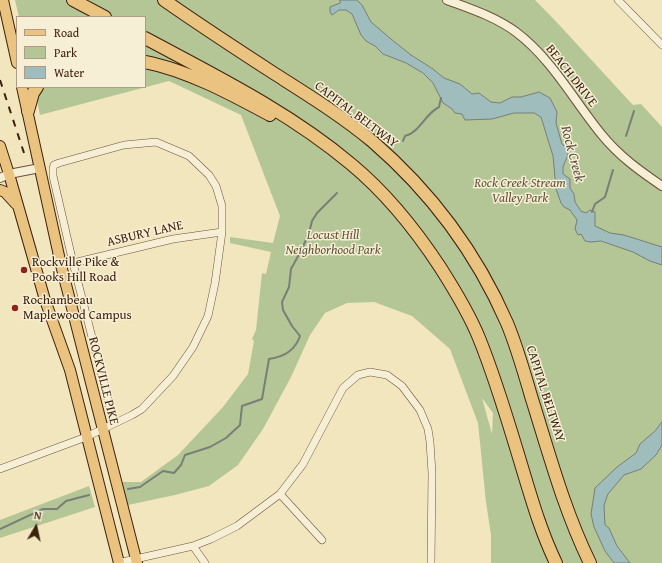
<!DOCTYPE html>
<style>
body{margin:0}
#map{position:relative;width:662px;height:563px;overflow:hidden;background:#f2e6be;font-family:"Gentium Book Plus",serif}
canvas{display:block}
.legend{position:absolute;left:16px;top:16px;width:130px;height:72px;box-sizing:border-box;background:#f7efd5;border:1px solid #ad9d86;margin:0;padding:5px 7px;list-style:none;font-size:12px;color:#3d210f}
.legend li{display:flex;align-items:center;gap:8px;height:20px}
.legend b{width:20px;border:1px solid #ad9d86}
.north{position:absolute;left:16px;top:507px;width:40px;height:40px;-webkit-text-stroke:3px #f7efd5;paint-order:stroke;rotate:9deg;font-size:11px;font-weight:700;line-height:16px;text-align:center;color:#3d210f}
.north::after{content:'';display:block;margin:auto;width:14px;height:18px;background:#3d210f;clip-path:polygon(50% 0,100% 100%,50% 72%,0 100%)}
</style>
<div id="map">
<canvas width="662" height="563"></canvas>
<ul class="legend">
<li><b style="height:5px;background:#e9c37f"></b>Road</li>
<li><b style="height:11px;background:#b4c696"></b>Park</li>
<li><b style="height:11px;background:#9fbdbc"></b>Water</li>
</ul>
<div class="north">N</div>
</div>
<script>
const context = document.querySelector('canvas').getContext('2d');
context.lineJoin = 'round';
function fill(path, color) {
  context.fillStyle = color;
  context.fill(path, 'evenodd');
}
function strokePath(path, color, width, dash) {
  context.strokeStyle = color;
  context.lineWidth = width;
  context.lineCap = dash ? 'butt' : 'round';
  context.setLineDash(dash || []);
  context.stroke(path);
}
function drawText(font, color, halo, rows, align = 'center') {
  context.font = font + ' "Gentium Book Plus",serif';
  context.lineWidth = 3;
  context.setLineDash([]);
  context.textBaseline = 'middle';
  context.strokeStyle = halo;
  context.fillStyle = color;
  for (const [text, x, y, turn = 0] of rows) {
    context.save();
    context.translate(x, y);
    context.rotate((+turn || 0) * Math.PI / 180);
    context.textAlign = isNaN(turn) ? turn : align;
    if (halo) context.strokeText(text, 0, 0);
    context.fillText(text, 0, 0);
    context.restore();
  }
}
const green = new Path2D(`
 M15,0h520c34,34 65,70 98,105l8,-1 21,23v436h-171v-28l-5,-33 -8,-79 -28,-74 -38,-33 -38,-14 -27,1 -22,10 -15,22 -19,42 -28,52 -25,36 -29,21 -34,9 -52,11 -8,-24h26l37,-27 45,-48 25,-33 6,-33 -2,-2 4,-9 6,-57 4,1 5,-22 -41,-9v-6l43,6 7,-27 -39,-101 -72,-34 -129,34 -6,-28h111v-70h-126zM482,398l11,15 -1,21z
 M89,486l6,21 -95,31v-18z`);
const water = new Path2D(`
 M340,0h17l5,5 9,17 20,17 20,16 22,14 11,9 16,6 12,10 7,-1 12,9 9,1 12,-6h9l18,-5 11,6 7,14 -1,11 6,21 5,4 1,7 -5,12v7l7,5v9l4,6 1,8 6,9 5,2 4,-3 5,2v14l15,7 14,2 38,12v18l-12,-4 -17,-9 -32,-11 -10,1 -6,-1 -4,-7 -3,1 -3,-6 2,-9 -7,-10 -6,-3 -3,-4 -5,-14 -3,-33 -12,-39 -7,-4h-20l-22,6 -27,1 -3,-6 -7,-1 -3,-4 -9,-6 -10,-20 -10,-10 -17,-10 -23,-9 -8,-8 -9,-5 -5,-6 -9,-21 -6,-4h-7l-7,5 -2,-3v-5l10,-4z
 M662,422v23l-6,10 -15,14 -17,6 -16,19 -4,11 1,20 4,3 8,18 13,17h-16l-9,-12 -11,-24 -3,-13 4,-26 22,-21 19,-14 4,-9 15,-13z`);
const stream = new Path2D(`
 M626,136l8,-25
 M403,141l2,-5c15,-4 20,-22 34,-29l2,-9
 M592,212l3,-8 10,-7 8,-27
 M128,489l12,-2 23,-16 11,2 7,-8 4,-10 25,-8 16,-9 14,-13 2,-19 20,-7 7,-40c15,-2 26,-8 31,-23l-8,-10 -9,-16 -1,-8 7,-15 2,-18 11,-20 7,-16 3,-12 5,-8 20,-20
 M0,529l43,-20h14l9,-8 23,-6`);
const minor = new Path2D(`
 M618,0l44,45
 M73,263l100,-24 49,-7
 M0,469l86,-32 46,-22 10,-6 31,-33 20,-29 15,-31 7,-33 7,-51v-26l-6,-20 -7,-11 -20,-19 -33,-14 -32,3 -65,18 -5,2 -1,3v8l20,87 41,160
 M280,494l42,46
 M193,546l12,17
 M118,563l75,-17 18,-7 26,-13 43,-32 23,-30 40,-76 15,-13 12,-3 17,3 15,11 18,24 8,19 2,13 2,31 -1,90`);
const tertiary = new Path2D(`
 M447,0c24,9 49,17 69,32 36,27 58,69 86,103 17,21 38,36 60,51
 M0,178l9,-4 31,-6`);
const primary = new Path2D(`
 M3,0l14,63
 M22,87l39,178 76,298
 M0,146l9,28 36,126 25,70 49,193
 M0,190l5,2 11,12`);
const motorway = new Path2D(`
 M73,0l32,17
 M164,0c37,26 74,50 111,74 33,21 67,42 97,67 58,50 104,111 135,182 10,24 17,49 24,73 18,57 33,114 59,167
 M145,38c71,38 144,74 206,126 35,29 64,65 89,103 14,22 29,46 39,71 18,44 31,90 45,136 9,30 18,60 32,89
 M145,62c42,8 88,33 125,53
 M28,111l5,-18 4,-6`);
const rail = new Path2D(`
 M0,80l24,73`);
const markers = [
 [24,270,4,"#8f2418"],
 [15,308,4,"#8f2418"]
];
const streetNames = [
 ["BEACH DRIVE",571,76,52],
 ["CAPITAL BELTWAY",356,115,37],
 ["ASBURY LANE",145,234,-13],
 ["ROCKVILLE PIKE",103,381,76],
 ["CAPITAL BELTWAY",545,394,72]
];
const parkNames = [
 ["Rock Creek Stream",520,184],
 ["Valley Park",520,199],
 ["Locust Hill",333,236],
 ["Neighborhood Park",333,251]
];
const poiNames = [
 ["Rockville Pike &",32,263],
 ["Pooks Hill Road",32,278],
 ["Rochambeau",23,301],
 ["Maplewood Campus",23,316]
];
const waterNames = [
 ["Rock Creek",572,154,75]
];
fill(green, '#b4c696');
fill(water, '#9fbdbc');
strokePath(water, '#787f77', 1);
strokePath(stream, '#787f77', 2);
strokePath(minor, '#6a523b', 8);
strokePath(tertiary, '#6a523b', 10);
strokePath(primary, '#3d210f', 12);
strokePath(motorway, '#3d210f', 14);
strokePath(minor, '#f7efd5', 7);
strokePath(tertiary, '#f7efd5', 8);
strokePath(primary, '#e9c37f', 10);
strokePath(motorway, '#e9c37f', 12);
strokePath(rail, '#3d210f', 2, [7, 7]);
for (const [x, y, r, color] of markers) {
  const dot = new Path2D();
  dot.arc(x, y, r, 0, 2 * Math.PI);
  context.fillStyle = color;
  context.fill(dot);
  strokePath(dot, '#f7efd5', 1.5);
}
drawText('13px', '#3d210f', '#f7efd5', streetNames);
drawText('italic 13px', '#615338', '#f7efd5', parkNames);
drawText('13px', '#3d210f', '#f7efd5', poiNames, 'left');
drawText('italic 14px', '#5a5043', '#f7efd5', waterNames);
</script>
